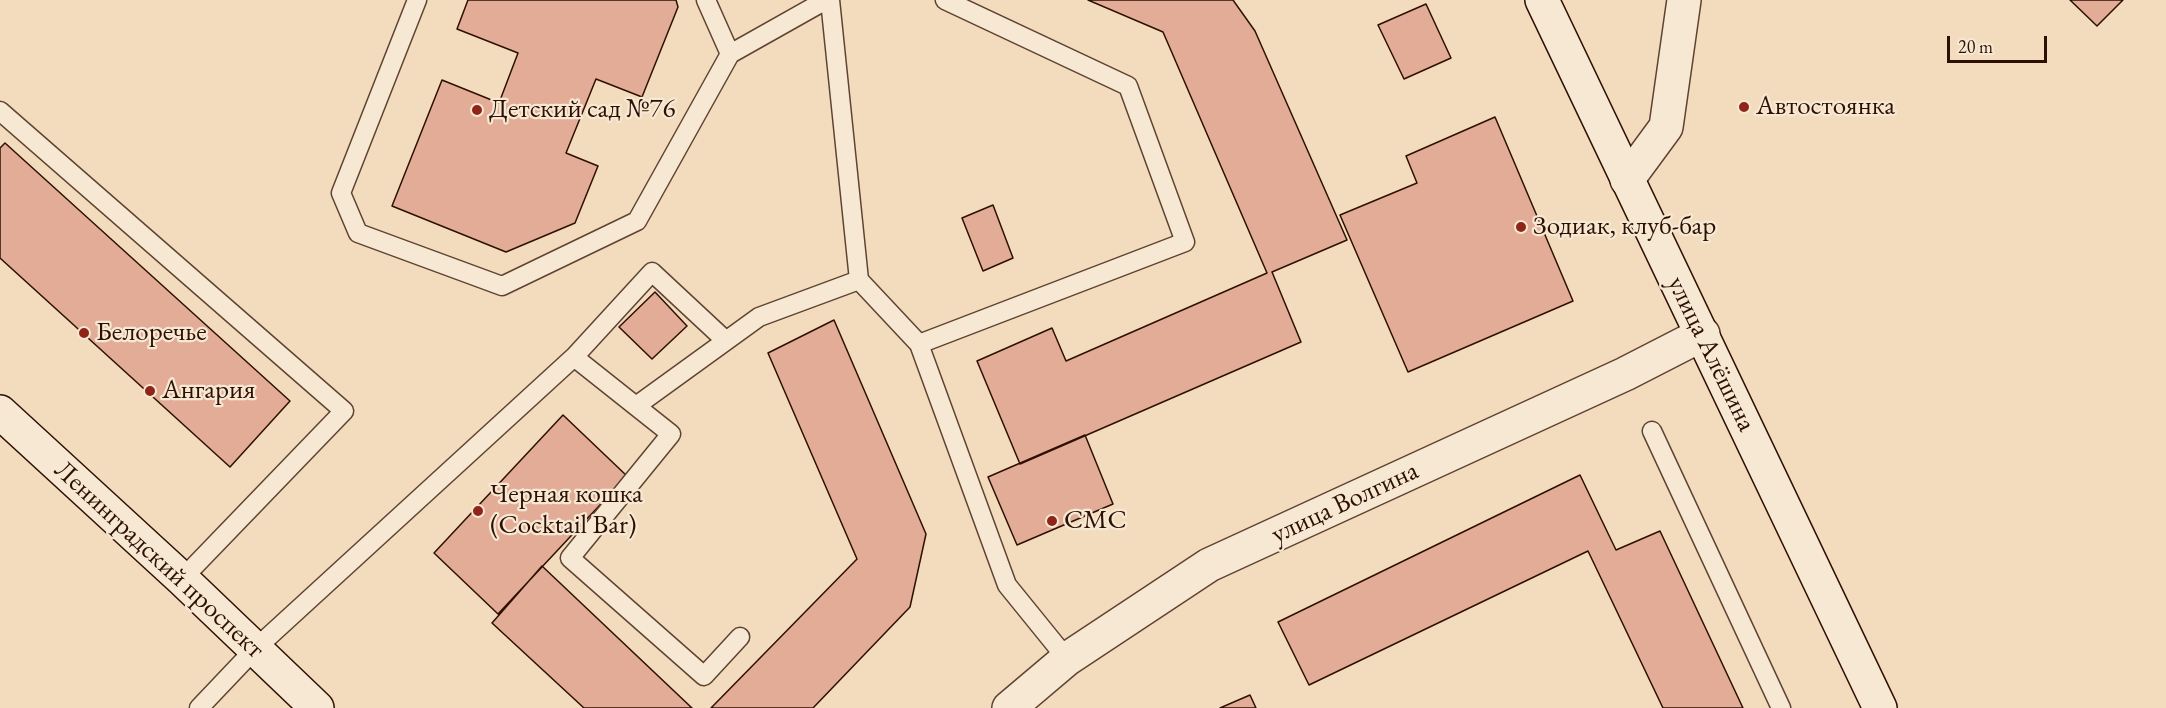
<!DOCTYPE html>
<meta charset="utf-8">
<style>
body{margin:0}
#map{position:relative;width:2166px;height:708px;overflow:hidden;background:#f2dcbd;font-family:"EB Garamond",serif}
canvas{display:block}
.scale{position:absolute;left:1947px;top:36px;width:100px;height:27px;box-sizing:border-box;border:3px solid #2e1002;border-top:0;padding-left:8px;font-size:18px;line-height:21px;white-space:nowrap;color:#2e1002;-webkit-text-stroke:4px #f7e8d4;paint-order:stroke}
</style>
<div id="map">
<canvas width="2166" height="708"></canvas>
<div class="scale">20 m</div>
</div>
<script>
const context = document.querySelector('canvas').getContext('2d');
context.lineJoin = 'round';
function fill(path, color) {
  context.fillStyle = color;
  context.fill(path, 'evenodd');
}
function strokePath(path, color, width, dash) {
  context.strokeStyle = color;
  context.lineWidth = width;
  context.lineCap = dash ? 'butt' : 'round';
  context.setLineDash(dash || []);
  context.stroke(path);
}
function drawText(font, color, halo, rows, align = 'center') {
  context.font = font + ' "EB Garamond",serif';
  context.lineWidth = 4.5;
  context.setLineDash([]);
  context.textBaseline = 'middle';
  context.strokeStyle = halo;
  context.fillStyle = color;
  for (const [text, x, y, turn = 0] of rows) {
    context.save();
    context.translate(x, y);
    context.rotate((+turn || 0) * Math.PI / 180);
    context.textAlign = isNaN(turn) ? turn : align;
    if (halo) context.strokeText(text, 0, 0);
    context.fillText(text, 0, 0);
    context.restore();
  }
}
const building = new Path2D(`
 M468,0h208l2,7 -36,90 -46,-18 -30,74 32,13 -23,57 -69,29 -114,-46 50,-126 57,23 19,-50 -61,-24z
 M1088,0h145l22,31 92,209 -75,32 29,70 -281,122 -43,-103 75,-33 14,33 201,-88 -104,-241z
 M2070,0h53l-26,26z
 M1426,4l25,54 -47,21 -26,-54z
 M1495,117l78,184 -165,71 -68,-157 77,-32 -11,-27z
 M5,143l285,258 -60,66 -230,-209v-110z
 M993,205l20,53 -30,13 -21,-53z
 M655,292l32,34 -35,33 -33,-32z
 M834,320l92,214 -16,73 -97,101h-102l146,-149 -89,-206z
 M563,415l64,61 -129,138 -64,-61z
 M1085,435l28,69 -96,41 -29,-68z
 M1580,475l36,75 44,-19 83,177h-80l-75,-157 -279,134 -31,-63z
 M542,566l150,142h-108l-92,-85z
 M1250,695l6,13h-36z`);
const lane = new Path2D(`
 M417,0l-76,193 17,40 144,53 135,-65 93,-167
 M706,0l24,54 96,-54
 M830,0l29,280
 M945,0l183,86 57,156 -266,102 88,241 60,74
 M0,111l344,300 -162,168
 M574,357l78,-85 73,68
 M636,406l123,-89 100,-37 60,64
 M1652,431l129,277
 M199,708l56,-59 319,-292 97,77 -101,124 134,118 36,-39`);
const street = new Path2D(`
 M1627,180l39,-53 18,-127
 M1009,708l58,-49 142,-94 416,-191 78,-40`);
const secondary = new Path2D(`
 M1542,0l338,708
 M0,412l182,167 135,129`);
const markers = [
 [1744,107,6,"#8f2418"],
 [477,110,6,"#8f2418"],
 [1521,227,6,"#8f2418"],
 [84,333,6,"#8f2418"],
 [150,391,6,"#8f2418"],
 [478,511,6,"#8f2418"],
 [1052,521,6,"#8f2418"]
];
const poiNames = [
 ["Автостоянка",1756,107],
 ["Детский сад №76",489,110],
 ["Зодиак, клуб-бар",1533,227],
 ["Белоречье",96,333],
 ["Ангария",162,391],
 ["Черная кошка",490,495],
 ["(Cocktail Bar)",490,526],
 ["СМС",1064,521]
];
const streetNames = [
 ["улица Алёшина",1711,354,64],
 ["улица Волгина",1345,503,-25],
 ["Ленинградский проспект",159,560,43]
];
fill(building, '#e2ac97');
strokePath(building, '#2e1002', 1.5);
strokePath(lane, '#5f4331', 21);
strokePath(street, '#5f4331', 36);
strokePath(secondary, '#2e1002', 36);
strokePath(lane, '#f7e8d4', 18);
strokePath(street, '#f7e8d4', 33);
strokePath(secondary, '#f7e8d4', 33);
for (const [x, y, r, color] of markers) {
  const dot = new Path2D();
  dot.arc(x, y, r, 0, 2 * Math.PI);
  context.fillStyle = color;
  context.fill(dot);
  strokePath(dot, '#f7e8d4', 2);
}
drawText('27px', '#2e1002', '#f7e8d4', poiNames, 'left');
drawText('27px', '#2e1002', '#f7e8d4', streetNames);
</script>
